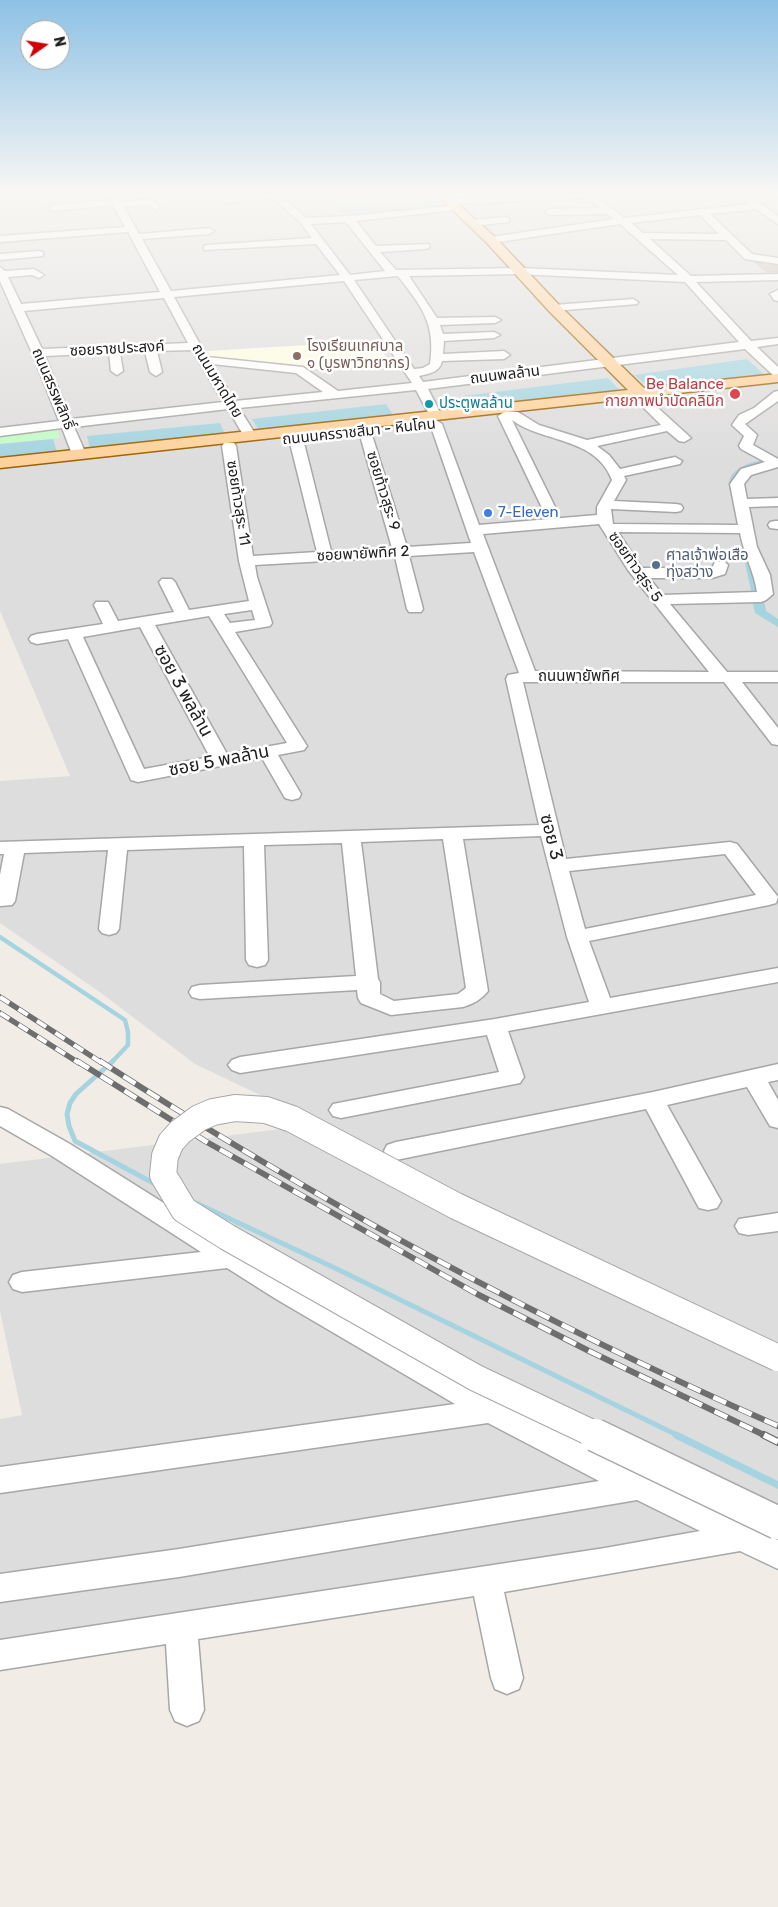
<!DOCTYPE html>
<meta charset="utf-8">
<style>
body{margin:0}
#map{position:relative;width:778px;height:1907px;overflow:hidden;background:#f1ede6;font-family:Rubik,sans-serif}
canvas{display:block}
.north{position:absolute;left:20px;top:20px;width:50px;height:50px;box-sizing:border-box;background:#fff;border:1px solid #a6a6a6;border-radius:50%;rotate:77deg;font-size:14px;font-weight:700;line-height:20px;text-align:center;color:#202020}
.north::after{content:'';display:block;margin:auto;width:18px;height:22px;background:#d00007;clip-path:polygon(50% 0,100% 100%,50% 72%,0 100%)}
</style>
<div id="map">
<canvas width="778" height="1907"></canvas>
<div class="north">N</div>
</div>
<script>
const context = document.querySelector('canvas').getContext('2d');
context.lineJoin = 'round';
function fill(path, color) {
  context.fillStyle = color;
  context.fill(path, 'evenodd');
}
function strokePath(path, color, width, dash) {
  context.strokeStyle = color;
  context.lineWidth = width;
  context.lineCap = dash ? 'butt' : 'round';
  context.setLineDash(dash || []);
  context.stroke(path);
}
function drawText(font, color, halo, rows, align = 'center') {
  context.font = font + ' Rubik,"Noto Sans Thai",sans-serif';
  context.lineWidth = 5;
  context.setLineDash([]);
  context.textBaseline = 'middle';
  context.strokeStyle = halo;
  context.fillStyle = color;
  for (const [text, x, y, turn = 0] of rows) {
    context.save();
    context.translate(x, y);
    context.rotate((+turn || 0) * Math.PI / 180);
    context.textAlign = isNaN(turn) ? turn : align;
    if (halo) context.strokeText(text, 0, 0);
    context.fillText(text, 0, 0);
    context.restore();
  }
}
const residential = new Path2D(`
 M0,195h778v1348l-778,116v-240l22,-4 -22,-104v-147l321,-40 -126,-60 -94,-71 -101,-70v-142l70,-5 -70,-165z`);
const education = new Path2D(`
 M375,341l18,26 -95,2 -86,-9 -5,-9z`);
const park = new Path2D(`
 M57,428l3,10 -60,6v-11z`);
const water = new Path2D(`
 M324,195h53l-18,1 11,12 45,-3 -11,-10h27l13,11 -96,10z
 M747,359l20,18 -116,12 -17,-14z
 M608,378l13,14 -150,16 -8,-12z
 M386,404l8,12 -135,14 -7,-11z
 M220,423l5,11 -135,14 -3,-12z
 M53,439l4,13 -57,6v-14z`);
const streamFar2 = new Path2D(`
 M0,937l125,83 3,12v13l-17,18`);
const streamFar1 = new Path2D(`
 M113,1061l-37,33 -6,9 -3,11 2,12 6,15 82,44
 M196,1203l141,66 342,167`);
const stream = new Path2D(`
 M676,1435l102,50`);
const canal = new Path2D(`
 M767,459l3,1v4l-18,5 -11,6 -4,18h-6c-10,-23 19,-31 36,-34z
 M750,560l5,3 7,32 -1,2 3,3 2,11 12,8v8l-23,-14 -3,-13 2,-2 -2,-3 -7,-32z`);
const building = new Path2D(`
 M755,262l23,4v6h-11z`);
const minor = new Path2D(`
 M109,195h8l5,7 28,-3 10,8 -5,3 -7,-5 -24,2 15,27 70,-6 5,3 -5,3 -67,5 29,52 169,-16 -24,-31 -112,6v-4l4,-1 104,-7 -11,-15 -28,-25 -51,5 -2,-2c11,-8 46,-6 60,-6l26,23 43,-2 110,-11 2,2 -5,3 -100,11 20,25 53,-2v4l-4,1 -45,3 16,18 125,-2 157,7 -58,-51 -129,19 -5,-3 5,-3 123,-18 -7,-5 -57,1 -5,-3 5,-3 50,-1 -13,-10 -137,6 -5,-3 5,-3 144,-3 30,23 125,-14 -7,-6 2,-2h6l28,20v8l-22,-15 -46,5 42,40 26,4v6l-33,-5 -19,-19 -76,-1 41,37 87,-2v6l-82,2 55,59 27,-3v6l-21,3 21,20v10l-4,-1 -29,-27 -317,40 14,27 -6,4 -6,-4 -14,-26 -177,18 17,27 -6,4 -5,-1 -17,-29 -154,18 12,27 -7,4 -7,-4 -10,-26 -62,8v-8l59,-7 -27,-68 -32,-72v-14l5,4 29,-2 10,6 -5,3 -7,-3 -24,2 13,27 139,-12 -32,-60 -128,10v-6l125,-9 -12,-22 -60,6 -5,-3 5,-3 58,-5zM700,215l19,19 -76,-1 -12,-10zM346,222l39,49 -35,4 -39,-51zM518,274l167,8 54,60 -316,40 -4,-6c10,-2 21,-4 23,-15l62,-2 6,-4 -6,-4 -61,3 1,-13 50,-3 6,-3 -6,-3 -51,2 -3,-9 55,-2 6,-3 -6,-3 -58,1 -28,-42zM398,276c24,31 38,48 32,88l-7,4 -9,1 -60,-89zM344,281l68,102 -74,8 -35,-24 -96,-10 -33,-60zM164,298l24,45 -146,6 -18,-38zM192,350l31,52 -152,17 -26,-63 64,-3 2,18 6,4 6,-4 -3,-18 25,-1 5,20 6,4 6,-4 -5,-21zM212,364l84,9 27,19 -88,9z
 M506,217l3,1v4l-37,4 -5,-3 5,-3z
 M39,251l4,1v4l-43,4v-6z
 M778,290v11l-4,-1 -4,-6z
 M633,299l5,3 -1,2 -83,7 -5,-3 5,-3z
 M778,391v10l-33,23 12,11 -4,10 25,14v8l-27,8 -7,9 3,15 31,-1v8l-29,1 8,40 13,28 3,19 -7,6 -5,2 -91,2 57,68h51v10h-36l36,46v17l-6,-1 -48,-62h-201l43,177 164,-17 7,2 41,53 -2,6 -7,2 -180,36 21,57 168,-30v14l-270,49 16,46 -4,6 -179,35 -8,-2 -4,-6 4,-6 166,-32 -12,-37 -247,38 -8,-3 -4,-5 4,-5 8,-3 255,-38 94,-17 -22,-65 -26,-101 -78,3 25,152c-6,8 -15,13 -25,16l-72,8 -30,-12 -3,-5 -1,-8 -157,9 -8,-2 -3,-5 3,-5 8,-2 156,-9 -14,-133 -78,2 4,115 -3,5 -8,2 -8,-2 -3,-5 -2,-114 -117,4 -8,79 -3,4 -7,2 -7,-2 -3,-4 9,-79 -84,3 -9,48 -3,4 -12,1v-31l4,-21h-4v-12l539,-17 -33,-146 2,-4 11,-2 -45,-121 -65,4 14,53 -2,3h-12l-2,-3 -12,-52 -140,8 2,12 15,46 -2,3 -35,6 72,114 -3,4 -26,5 23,39 -2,4 -7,2 -7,-2 -23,-40 -124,24 -7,-2 -63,-141 -31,5 -6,-2 -2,-3 2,-3 6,-2 66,-10 -9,-19 2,-3h12l10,19 56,-9 -15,-30 3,-3h10l3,3 14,28 60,-9 -10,-40 -17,-115 2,-3h10l2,3 17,110 64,-4 -28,-113 7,-4 7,4 28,112 61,-3 -33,-116 6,-4 6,4 36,115 64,-4 -41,-119 1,-3 5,-1 6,4 37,101 118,-10v-8l15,-27c-16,-43 -69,-37 -100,-60l44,89 -2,3h-10l-46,-96 6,-4h14l21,13 48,15 74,-15 -25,-25 6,-4 4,1 45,41 -7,4 -5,-1 -12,-10 -70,15 12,9 11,14 55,-12 7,4 -2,3 -56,12 2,4 -12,21 62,3 5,1 2,3 -2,3 -5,1 -65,-3 2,15 125,1 -8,-41 11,-15 24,-7 -24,-13 -2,-3 5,-10 -12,-11 7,-10 15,-7 20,-16zM599,524l29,46 81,102 -174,-1 -52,-137zM618,532l122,1c4,21 14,39 17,59l-94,3 -14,-17h63l13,-4 3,-9 -3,-3h-10l-3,6h-70zM252,610l3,10 -25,3 -6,-9zM209,616l8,13 70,114 -60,11 -72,-129zM140,627l70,130 -66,12 -61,-132zM443,839l23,149 -8,6 -64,7 -14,-7v-12l-2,-3 -17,-137zM725,854l31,41 -171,34 -16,-58z
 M775,521h3v8l-8,-1 -2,-3 2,-3z
 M778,1064v16l-10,2 10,18v28l-8,-2 -23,-39 -80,18 54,96 -4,7 -9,2 -9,-2 -53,-99 -250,51 -9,-3 -3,-6 3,-6 9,-3 257,-50z
 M0,1107l8,2 62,35 224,141 207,118 277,137v29l-38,-18 -236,41 19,86 -4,11 -12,5 -12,-5 -4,-11 -17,-82 -276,43 6,71 -5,11 -12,5 -12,-5 -5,-11 -4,-66 -166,26v-30l605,-92 95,-17 -63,-31 -458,77 -179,25v-28l179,-25 420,-68 -111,-58 -488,70v-26l455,-63 -179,-105 -49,-31 -205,24 -9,-3 -4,-7 4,-7 9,-3 179,-20 -149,-96 -52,-30z
 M778,1213v18l-30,4 -9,-2 -4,-7 4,-7z`);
const major = new Path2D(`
 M437,195h11l47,42 64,68 85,83 134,-14v8l-126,14 3,4 -3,3c-7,2 -10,0 -16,-5l-636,70v-10l628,-68 -79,-79 -62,-68z`);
const railFar2 = new Path2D(`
 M0,997l102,66
 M0,1013l79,50`);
const railFar1 = new Path2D(`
 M77,1061l128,80 272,153 112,57 177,85
 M100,1061c215,139 443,262 678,365`);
const rail = new Path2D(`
 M764,1435l14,7`);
const minorBridgeFar1 = new Path2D(`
 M598,1436l-122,-58 -249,-141 -43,-27 -21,-35 2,-19 6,-14 9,-10 19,-14 14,-6 22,-4 31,2 26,9 164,87 322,152`);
const minorBridge = new Path2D(`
 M595,1435l183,88`);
const markers = [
 [297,356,5,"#8d6e63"],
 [735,394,6,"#e0444e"],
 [429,404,5,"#0f9aa8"],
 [488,513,5,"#3f7fe0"],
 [656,565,5,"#5c6f8a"]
];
const farEducationnames = [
 ["โรงเรียนเทศบาล",307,347],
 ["๑ (บูรพาวิทยากร)",307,364]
];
const farStreetnames = [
 ["ซอยราชประสงค์",117,349,-3],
 ["ถนนพลล้าน",505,375,-7],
 ["ถนนมหาดไทย",217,381,59],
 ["ถนนสรรพสิทธิ์",53,389,67],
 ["ถนนนครราชสีมา - หินโคน",359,432,-6],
 ["ซอยท้าวสุระ 9",383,491,73],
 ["ซอยท้าวสุระ 11",238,503,81],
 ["ซอยพายัพทิศ 2",363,554,-3],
 ["ซอยท้าวสุระ 5",635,567,55],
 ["ถนนพายัพทิศ",579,677]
];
const farHealthnames = [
 ["Be Balance",724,385],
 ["กายภาพบำบัดคลินิก",724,402]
];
const farCulturenames = [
 ["ประตูพลล้าน",439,404]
];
const farShopnames = [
 ["7-Eleven",498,513]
];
const farServicenames = [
 ["ศาลเจ้าพ่อเสือ",666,556],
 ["ทุ่งสว่าง",666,573]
];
const streetNames = [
 ["ซอย 3 พลล้าน",183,691,61],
 ["ซอย 5 พลล้าน",219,761,-11],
 ["ซอย 3",551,837,76]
];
fill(residential, '#dedddd');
fill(education, '#fffee1');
fill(park, '#c3fbc5');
fill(water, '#a5d4e0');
strokePath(streamFar2, '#a5d4e0', 4.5);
strokePath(streamFar1, '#a5d4e0', 5);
strokePath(stream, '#a5d4e0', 7);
fill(canal, '#a5d4e0');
fill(building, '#c6bcb5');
strokePath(building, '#c3b3a8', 1);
strokePath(minor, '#a7a7a7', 3);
strokePath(major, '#9c6300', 3);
fill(minor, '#fff');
fill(major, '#ffd29d');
strokePath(railFar2, '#6e6e6e', 5.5);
strokePath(railFar1, '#6e6e6e', 6);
strokePath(rail, '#6e6e6e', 8);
strokePath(railFar2, '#fff', 4, [11]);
strokePath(railFar1, '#fff', 4.5, [14]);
strokePath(rail, '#fff', 5.5, [18]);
strokePath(minorBridgeFar1, '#a7a7a7', 28, []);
strokePath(minorBridge, '#a7a7a7', 35, []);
strokePath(minorBridgeFar1, '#fff', 26);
strokePath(minorBridge, '#fff', 32);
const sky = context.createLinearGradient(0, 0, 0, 461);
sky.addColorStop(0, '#8dc1e5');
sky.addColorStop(0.42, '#f9f7f4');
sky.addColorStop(1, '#f9f7f400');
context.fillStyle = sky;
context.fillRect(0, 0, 778, 461);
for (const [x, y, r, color] of markers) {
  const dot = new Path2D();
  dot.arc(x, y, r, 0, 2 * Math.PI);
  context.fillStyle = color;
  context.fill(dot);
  strokePath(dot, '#fff', 2);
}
drawText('15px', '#785e54', '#fff', farEducationnames, 'left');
drawText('15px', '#202020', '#fff', farStreetnames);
drawText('15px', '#be3a42', '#fff', farHealthnames, 'right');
drawText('15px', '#0d838f', '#fff', farCulturenames, 'left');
drawText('15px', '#366cbe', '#fff', farShopnames, 'left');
drawText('15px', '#4e5e75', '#fff', farServicenames, 'left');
drawText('18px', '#202020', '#fff', streetNames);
</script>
